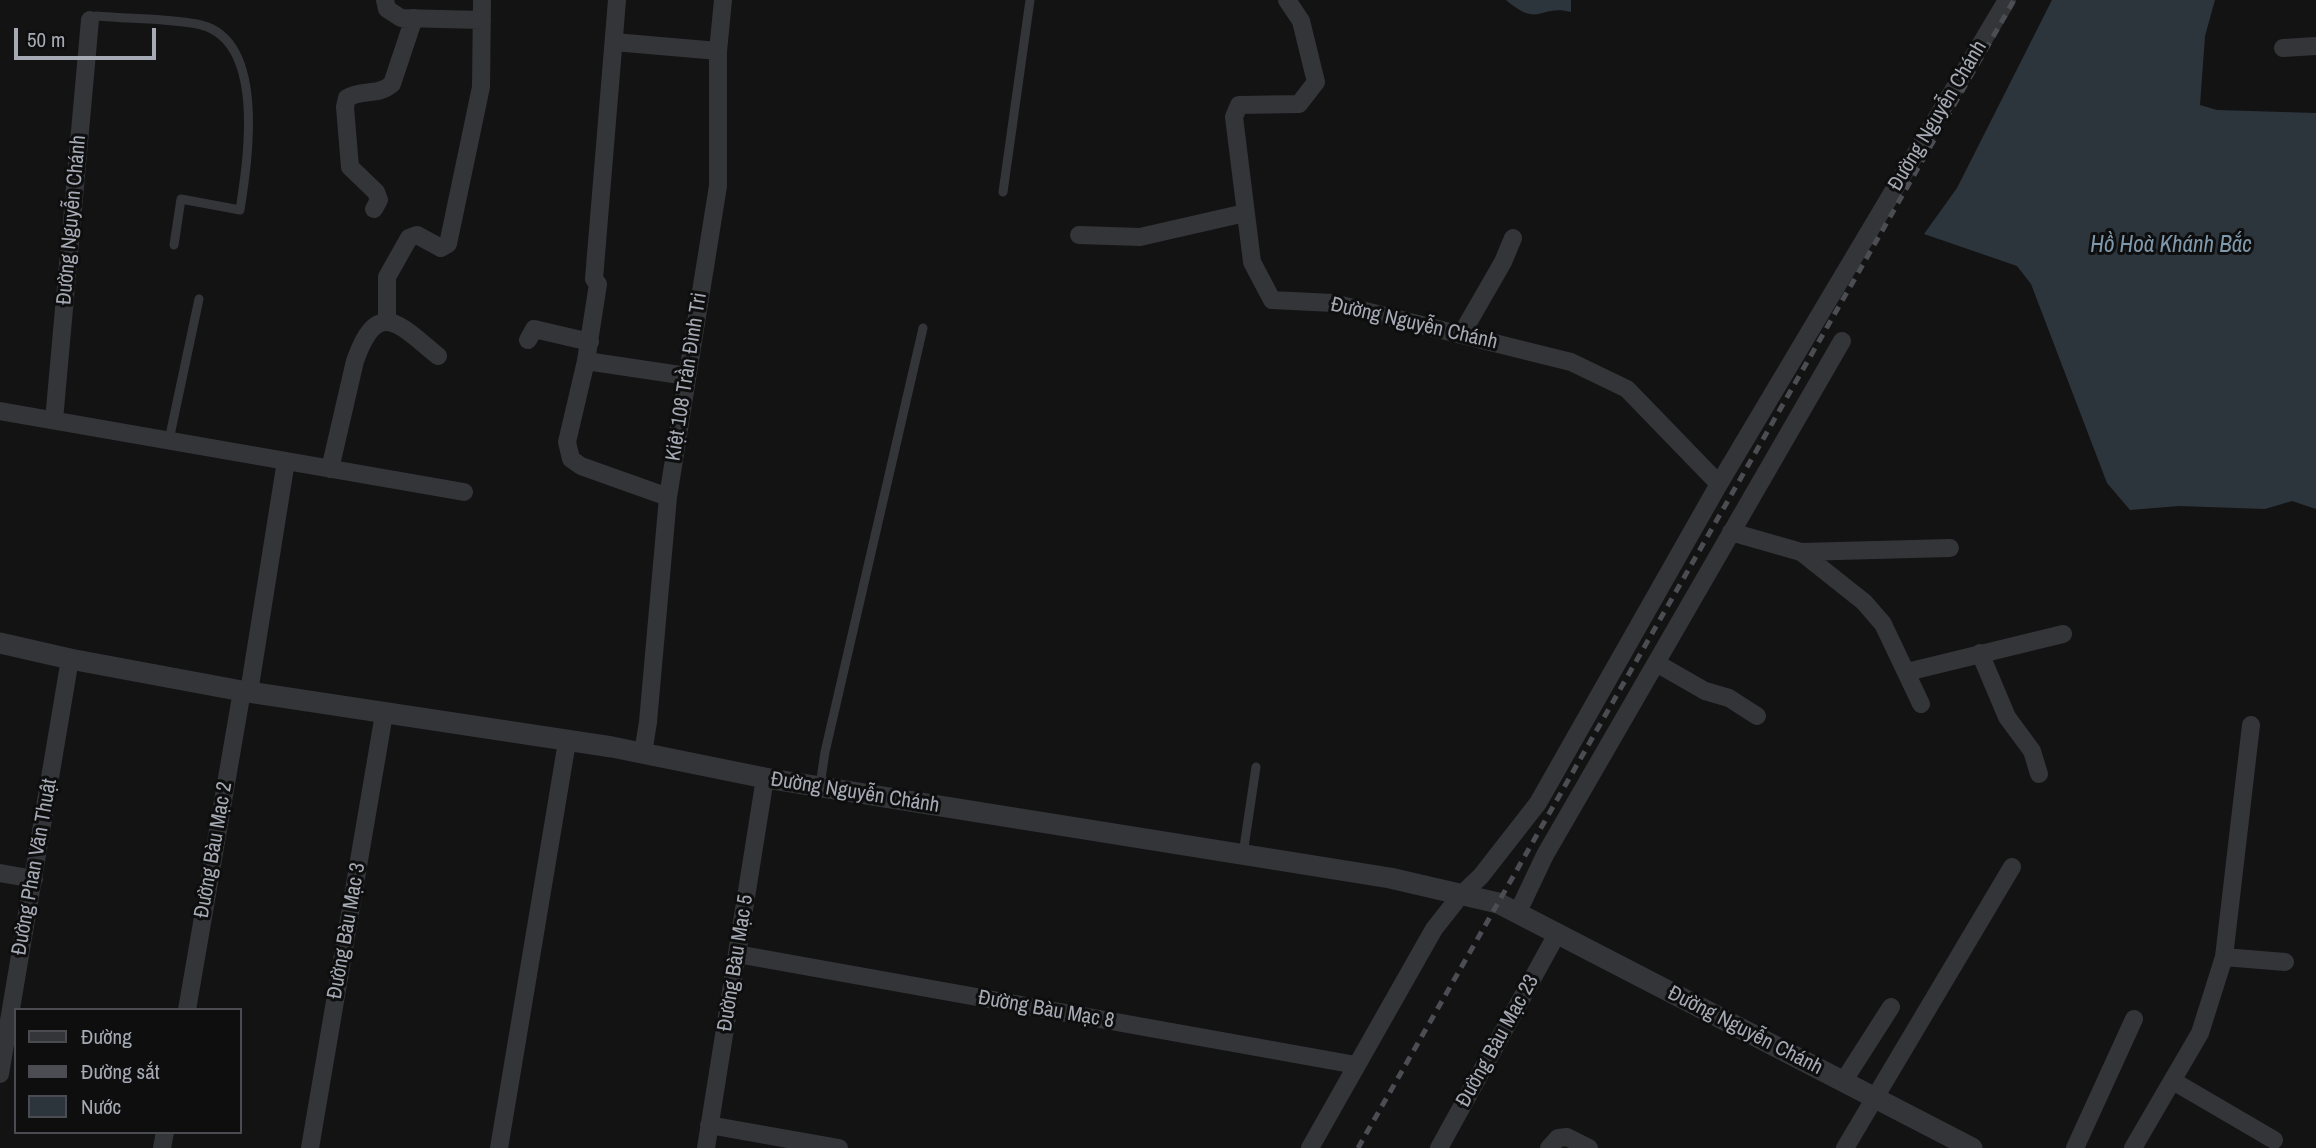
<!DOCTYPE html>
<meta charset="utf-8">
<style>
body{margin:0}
#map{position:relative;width:2316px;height:1148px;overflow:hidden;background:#131314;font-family:"Archivo Narrow",sans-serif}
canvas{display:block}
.legend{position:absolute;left:14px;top:1008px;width:228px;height:126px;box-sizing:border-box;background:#0e0e0f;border:2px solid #4a4c51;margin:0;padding:9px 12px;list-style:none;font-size:21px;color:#a5aab4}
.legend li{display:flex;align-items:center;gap:14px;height:35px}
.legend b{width:35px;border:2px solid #4a4c51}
.scale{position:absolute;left:14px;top:28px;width:142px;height:32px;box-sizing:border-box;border:4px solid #a5aab4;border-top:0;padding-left:9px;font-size:21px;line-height:24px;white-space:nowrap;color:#a5aab4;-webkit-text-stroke:5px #0e0e0f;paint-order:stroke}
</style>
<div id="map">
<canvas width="2316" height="1148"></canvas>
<ul class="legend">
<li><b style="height:9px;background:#343539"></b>Đường</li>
<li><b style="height:9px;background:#4b4d52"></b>Đường sắt</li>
<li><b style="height:19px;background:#2d353c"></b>Nước</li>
</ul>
<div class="scale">50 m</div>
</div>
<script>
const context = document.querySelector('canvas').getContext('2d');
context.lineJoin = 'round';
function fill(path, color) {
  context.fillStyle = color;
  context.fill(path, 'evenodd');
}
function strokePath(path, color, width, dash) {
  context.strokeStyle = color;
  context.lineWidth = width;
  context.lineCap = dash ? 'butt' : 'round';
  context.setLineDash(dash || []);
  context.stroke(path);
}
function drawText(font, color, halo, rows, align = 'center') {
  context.font = font + ' "Archivo Narrow",sans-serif';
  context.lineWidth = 6;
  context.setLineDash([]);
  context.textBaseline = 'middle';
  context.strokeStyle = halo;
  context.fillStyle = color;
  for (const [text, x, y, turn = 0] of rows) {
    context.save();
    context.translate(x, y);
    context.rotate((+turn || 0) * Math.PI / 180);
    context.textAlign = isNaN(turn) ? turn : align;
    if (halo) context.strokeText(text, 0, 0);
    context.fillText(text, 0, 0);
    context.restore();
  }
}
const water = new Path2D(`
 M1506,0h65v12c-32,-8 -31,17 -65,-12z
 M2052,0h163l-10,36 -5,69 17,5 99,3v396l-24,-8 -27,8 -86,-3 -49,4 -23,-27 -76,-199 -14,-18 -93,-32 33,-46z`);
const service = new Path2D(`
 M90,20l6,-4c33,3 69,2 101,8 70,13 51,135 43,186l-59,-11 -7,46
 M1003,192l27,-192
 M169,440l30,-141
 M820,785l5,-33 98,-424
 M1243,854l13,-87`);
const minor = new Path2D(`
 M385,0l2,9 14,9 81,2
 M617,0l-23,279 4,5 -12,77 101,15
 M1287,0l14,21 15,61 -17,22 -60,1 -5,12 18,145 20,38 61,3 238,59 56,27 92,95
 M614,42l104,9
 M2283,48l33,-2
 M374,209l5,-9 -3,-8 -26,-25 -5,-60 2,-9c15,-9 31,-2 45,-14l22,-66
 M1079,235l61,2 105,-24
 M387,320v-43l22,-39 8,-3 24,13 7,-4 33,-157 1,-87
 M1461,335l42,-73 10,-24
 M528,340l6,-11 56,13
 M586,361l-19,81 4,17 10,7 87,31
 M0,411l464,81
 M54,420l36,-400
 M330,469l25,-108c23,-65 45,-36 83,-5
 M1731,532l70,20 149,-4
 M1801,552l63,50 19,22 38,80
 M1980,653l27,64 25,34 7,23
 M1658,664l47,27 24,7 28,18
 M1907,672l156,-38
 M249,692l37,-231
 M643,753l5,-31 20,-225 50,-311v-135l5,-51
 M0,873l34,6
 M1518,912l27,-57 297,-514
 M737,954l619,111
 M2224,957l61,5
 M187,1010l55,-319
 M0,1074l70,-415
 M2173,1081l101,59
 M1843,1082l48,-75
 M709,1125l130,23
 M162,1148l3,-16
 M310,1148l74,-434
 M499,1148l68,-406
 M706,1148l59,-370
 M1310,1148l124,-219 26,-33 21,-20 57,-73 181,-319 288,-484
 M1439,1148l118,-214
 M1549,1148l9,-10 9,-1 22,11
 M1845,1148l167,-281
 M2075,1148l59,-129
 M2133,1148l67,-115 24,-76 27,-232`);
const tertiary = new Path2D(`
 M0,643l70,16 172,32 370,56 153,31 625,100 108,25 474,245`);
const rail = new Path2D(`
 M1358,1148l656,-1148`);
const streetNames = [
 ["Đường Nguyễn Chánh",1938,116,-59],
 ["Đường Nguyễn Chánh",72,220,-85],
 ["Đường Nguyễn Chánh",1414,324,13],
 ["Kiệt 108 Trần Đình Tri",687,377,-81],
 ["Đường Nguyễn Chánh",855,793,9],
 ["Đường Bàu Mạc 2",214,850,-80],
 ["Đường Phan Văn Thuật",35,867,-80],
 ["Đường Bàu Mạc 3",347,931,-80],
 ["Đường Bàu Mạc 5",736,963,-81],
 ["Đường Bàu Mạc 8",1046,1010,10],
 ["Đường Nguyễn Chánh",1745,1031,27],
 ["Đường Bàu Mạc 23",1498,1041,-61]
];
const waterNames = [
 ["Hồ Hoà Khánh Bắc",2171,246]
];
fill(water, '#2d353c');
strokePath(service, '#343539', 9);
strokePath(minor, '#343539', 18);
strokePath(tertiary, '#343539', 21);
strokePath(rail, '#4b4d52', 5, [9, 7]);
drawText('21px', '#a5aab4', '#0e0e0f', streetNames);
drawText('italic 23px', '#7e98ac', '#0e0e0f', waterNames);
</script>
